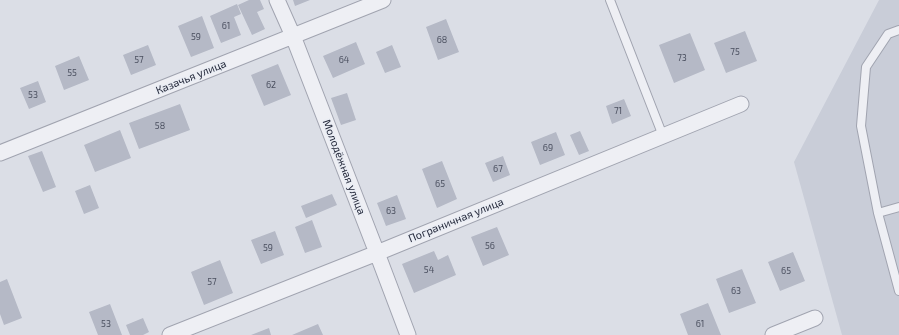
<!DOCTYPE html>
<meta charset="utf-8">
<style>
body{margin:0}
canvas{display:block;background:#dbdee6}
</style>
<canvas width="899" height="335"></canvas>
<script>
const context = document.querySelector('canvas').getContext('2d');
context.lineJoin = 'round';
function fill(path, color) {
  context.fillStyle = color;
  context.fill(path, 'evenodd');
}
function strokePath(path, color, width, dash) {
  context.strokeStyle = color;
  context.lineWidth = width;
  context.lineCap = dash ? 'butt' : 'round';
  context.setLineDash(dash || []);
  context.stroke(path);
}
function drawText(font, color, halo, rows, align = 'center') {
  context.font = font + ' "Exo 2",sans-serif';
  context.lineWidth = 3;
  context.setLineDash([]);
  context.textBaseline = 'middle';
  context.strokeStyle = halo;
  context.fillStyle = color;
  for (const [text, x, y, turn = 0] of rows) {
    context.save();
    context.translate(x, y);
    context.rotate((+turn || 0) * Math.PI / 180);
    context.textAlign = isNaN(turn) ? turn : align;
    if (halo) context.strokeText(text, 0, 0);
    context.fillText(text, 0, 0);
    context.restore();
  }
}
const built = new Path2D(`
 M879,0h20v335h-57l-48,-173z`);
const building = new Path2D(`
 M249,0h11l4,9 -7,3 8,17 -13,6 -14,-30z
 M293,0h17l-15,6z
 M237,4l4,10 -7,3 7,18 -20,8 -11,-27z
 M202,16l12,32 -23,9 -13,-31z
 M446,19l13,33 -21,8 -12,-33z
 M745,31l12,30 -31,12 -12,-30z
 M690,33l15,37 -31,13 -15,-38z
 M356,42l9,22 -32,14 -10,-22z
 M148,45l8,20 -25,10 -8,-20z
 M392,45l9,22 -16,6 -9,-21z
 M79,56l10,24 -25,10 -9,-24z
 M278,64l13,31 -27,11 -13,-31z
 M38,81l8,21 -17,7 -9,-21z
 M347,93l9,27 -15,5 -10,-27z
 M624,99l7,17 -19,8 -6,-18z
 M180,104l10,26 -51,19 -10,-26z
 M120,130l11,28 -36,14 -11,-27z
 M580,131l9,20 -10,4 -9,-20z
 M556,132l9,23 -25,10 -9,-23z
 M42,151l14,36 -13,5 -15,-36z
 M503,156l7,19 -17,7 -8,-19z
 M442,161l15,38 -20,9 -15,-39z
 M90,185l9,23 -15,6 -9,-23z
 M332,194l5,11 -31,13 -5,-12z
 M397,195l9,24 -20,7 -9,-23z
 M312,220l10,27 -17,6 -10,-26z
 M497,227l12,28 -26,11 -12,-29z
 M275,231l9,24 -23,9 -10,-24z
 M434,251l4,9 10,-5 8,20 -42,18 -12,-29z
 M793,252l12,29 -25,10 -12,-29z
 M220,260l13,33 -29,12 -13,-33z
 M742,269l14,34 -27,10 -13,-34z
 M7,279l15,39 -18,7 -4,-11v-32z
 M708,303l13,32h-33l-8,-21z
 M110,304l12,31h-24l-9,-23z
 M143,318l6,14 -6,3h-13l-4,-10z
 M318,324l5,11h-31z
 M269,328l2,7h-20z`);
const service = new Path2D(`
 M610,0l53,136
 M899,30l-11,4 -22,33 -5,59 17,87 21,78
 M878,213l21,-6`);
const minor = new Path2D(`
 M277,0l16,36 84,217 31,82
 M0,153l383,-153
 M170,335l207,-82 364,-149
 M773,335l42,-17`);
const numberNames = [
 ["61",226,26],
 ["59",196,37],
 ["68",442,40],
 ["75",735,52],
 ["73",682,58],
 ["57",139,60],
 ["64",344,60],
 ["55",72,73],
 ["62",271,85],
 ["53",33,95],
 ["71",618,111],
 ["58",160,126],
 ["69",548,148],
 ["67",498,169],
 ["65",440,184],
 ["63",391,211],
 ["56",490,246],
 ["59",268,248],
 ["54",429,270],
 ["65",786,271],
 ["57",212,282],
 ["63",736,291],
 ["53",106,324],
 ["61",700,324]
];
const streetNames = [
 ["Казачья улица",191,77,-22],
 ["Молодёжная улица",344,167,69],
 ["Пограничная улица",456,220,-22]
];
fill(built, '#c9cdd8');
fill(building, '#b5b9c6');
strokePath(service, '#a1a4b0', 10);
strokePath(minor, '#a1a4b0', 17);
strokePath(service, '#eeeff4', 8);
strokePath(minor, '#eeeff4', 15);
drawText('9px', '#494e5e', null, numberNames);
drawText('11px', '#252a3c', '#eaedf4', streetNames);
</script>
